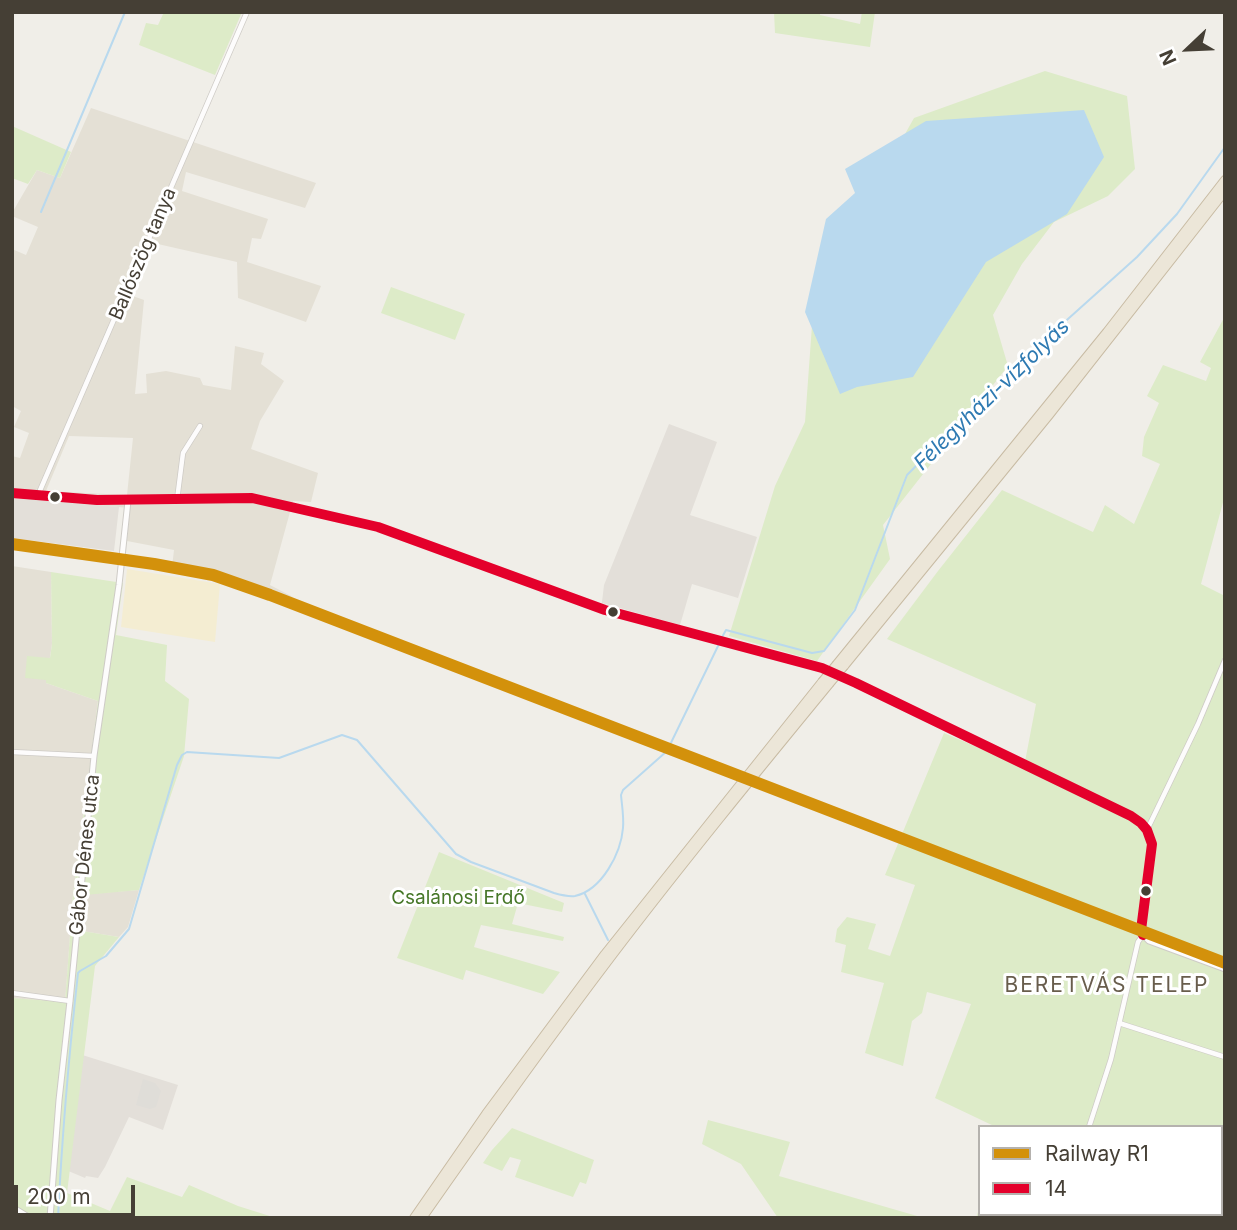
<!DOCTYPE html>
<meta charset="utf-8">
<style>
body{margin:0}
#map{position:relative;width:1237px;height:1230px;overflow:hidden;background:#f0eee8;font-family:Inter,sans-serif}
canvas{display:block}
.frame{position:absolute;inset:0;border:14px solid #453f35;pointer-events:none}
.legend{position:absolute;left:978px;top:1125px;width:245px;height:91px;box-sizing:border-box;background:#fff;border:2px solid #b5b2ae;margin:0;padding:9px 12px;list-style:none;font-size:21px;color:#453f35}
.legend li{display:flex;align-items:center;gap:14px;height:35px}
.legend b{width:35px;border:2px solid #b5b2ae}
.north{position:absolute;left:1153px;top:14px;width:70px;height:70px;-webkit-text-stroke:5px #fff;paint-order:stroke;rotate:247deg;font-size:19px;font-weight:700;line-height:28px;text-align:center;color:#453f35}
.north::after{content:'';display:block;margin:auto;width:24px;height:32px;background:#453f35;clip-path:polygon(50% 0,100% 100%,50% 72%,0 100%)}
.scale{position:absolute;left:14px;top:1185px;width:121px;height:32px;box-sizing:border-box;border:4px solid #453f35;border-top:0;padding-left:9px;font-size:21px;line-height:24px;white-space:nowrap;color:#453f35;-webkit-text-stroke:5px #fff;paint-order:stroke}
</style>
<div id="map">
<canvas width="1237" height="1230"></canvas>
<div class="frame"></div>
<ul class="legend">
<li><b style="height:9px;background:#d3910b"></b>Railway R1</li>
<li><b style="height:9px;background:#e4002b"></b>14</li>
</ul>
<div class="north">N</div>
<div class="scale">200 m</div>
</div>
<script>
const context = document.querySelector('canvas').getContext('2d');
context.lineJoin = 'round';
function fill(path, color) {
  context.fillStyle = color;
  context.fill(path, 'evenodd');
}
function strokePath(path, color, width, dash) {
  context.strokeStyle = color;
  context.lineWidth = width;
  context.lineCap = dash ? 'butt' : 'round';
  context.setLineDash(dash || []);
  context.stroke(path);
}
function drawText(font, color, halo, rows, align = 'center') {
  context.font = font + ' Inter,sans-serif';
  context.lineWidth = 6;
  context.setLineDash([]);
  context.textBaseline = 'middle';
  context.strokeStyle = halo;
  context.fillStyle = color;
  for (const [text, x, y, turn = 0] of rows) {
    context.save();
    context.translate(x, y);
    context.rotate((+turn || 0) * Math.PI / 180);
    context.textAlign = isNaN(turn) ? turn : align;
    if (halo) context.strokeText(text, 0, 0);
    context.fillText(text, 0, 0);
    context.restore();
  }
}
const residential = new Path2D(`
 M91,108l225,75 -11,25 -119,-36 -4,19 86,28 -7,20 -9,-1 -5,24 74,24 -15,36 -68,-24 -1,-36 -88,-20 -19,53 14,5 -9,94 12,-1 -1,-19 20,-3 34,7 3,7 28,5 4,-44 29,7 -3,11 23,17 -24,40 -9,28 67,24 -7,29 -18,-1 -23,84 23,12 -121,-30 2,-17 -47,-9 3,-33 -118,-10v-42l8,2 9,-25 -15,-6 7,-16 -9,-5v-157l14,6 12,-28 -26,-11v-3l25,-43 23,8zM69,436l64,2 -6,57 -81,-4z
 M12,566l39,6 1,72 -6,39 52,18 -25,194 -8,108 -53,-5z
 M139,890l-11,37 -9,10 -37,-6 3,-37z`);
const industrial = new Path2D(`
 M669,424l48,18 -27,73 67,22 -19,61 -46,-14 -12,41 -78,-22v-1l2,-17z
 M12,498l107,9 -5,44 -102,-13z
 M76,1053l102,32 -15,45 -34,-13 -24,50 -7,11 -12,-2 -1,2 -19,-8z`);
const green = new Path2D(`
 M164,12h78l-27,63 -76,-30 7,-22 12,2z
 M774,12h46v3l40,9 2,-12h13l-5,35 -95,-14z
 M1045,71l82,25 8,73 -27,27 -54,26 -32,42 -29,51 15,51 -125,159 7,34 -73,102 -88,-25 46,-150 30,-64 9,-124 91,-164 9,-16z
 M12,126l59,26 -11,26 -23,-8 -9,14 -16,-6z
 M391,287l74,27 -10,26 -74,-27z
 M1225,316v179l-24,89 24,12v622h-249l4,-12v8h241v-87h-225l-61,-29 36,-94 -44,-12 -5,21 -10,8 -9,45 -38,-13 19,-70 -43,-11 5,-27 -11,-3 2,-13 10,-12 29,7 -8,25 22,7 25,-71 -30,-10 59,-142 80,34 12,-63 -149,-65 51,-68 64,-81 91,42 12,-27 29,19 26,-60 -18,-8 2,-19 15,-34 -12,-7 16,-31 43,16 5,-13 -11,-6z
 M51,572l72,11 -7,52 51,10 -2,36 24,18 -5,57 -45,134 -54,5 -3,36 37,6 -24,29 -28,227 43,18 17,-34 55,20 7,-12 49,21 38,12h-264v-220l53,4 8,-107 25,-194 -52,-18v-3l-21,-2 2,-22 23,2 2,-14z
 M439,852l125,51 -2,9 -44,-9 -6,21 52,13 -1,4 -82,-16 -7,22 86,25 -17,22 -77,-24 -3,10 -66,-22z
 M708,1120l82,22 -11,34 145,42h-146l-37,-54 -39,-20z
 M512,1128l82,32 -8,24 -6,-2 -7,15 -58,-20 6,-17 -11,-3 -8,14 -19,-8 9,-13z`);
const sand = new Path2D(`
 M127,569l93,15 -5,58 -94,-15z`);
const parking = new Path2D(`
 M143,1079l12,4 6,8 -5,16 -6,2 -14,-4z`);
const water = new Path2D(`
 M1084,110l20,47 -37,57 -81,48 -73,115 -56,10 -17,7 -35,-82 21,-93 29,-26 -10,-24 81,-48z`);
const stream = new Path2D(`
 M41,212l84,-200
 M721,639l5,-9 86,23 12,-2 31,-41 52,-135 38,-38 44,-40 50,-52 98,-88 40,-43 48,-67
 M585,894l23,46
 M58,1218c4,-82 11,-164 20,-245l2,-2 26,-15 23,-27 48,-164 5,-10 5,-3 92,6 63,-23 15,5 99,114 15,8 83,31c7,2 14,4 21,3 27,-6 46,-43 48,-68 1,-11 -1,-22 -2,-33l2,-5 44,-39 52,-107`);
const minor = new Path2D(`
 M38,495l209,-483
 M177,500l6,-47 17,-27
 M12,752l82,4
 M1147,830l51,-106 27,-64
 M12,993l58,8
 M1119,1023l106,34
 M1089,1127l22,-68 27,-117 5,-7
 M1063,1218l1,-4`);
const tertiary = new Path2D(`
 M12,493l85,7 155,-2 126,29 227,83 217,58 34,15 275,133 10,7 6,7 5,14 -11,86 2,5 6,6 76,28
 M12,1207l18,11
 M50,1218l9,-118 11,-99 24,-245 25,-171 9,-84`);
const motorway = new Path2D(`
 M837,664l270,-332 118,-152
 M844,666l205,-251 176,-224
 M414,1218l72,-104 119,-160 217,-272
 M422,1218c62,-89 125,-177 191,-264 70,-92 143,-181 216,-270`);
const motorwayBridge = new Path2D(`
 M822,682l15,-18
 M829,684l15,-18`);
const bus1 = new Path2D(`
 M12,493l85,7 155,-2 126,29 227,83 217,58 34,15 275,133 10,7 6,7 5,14 -11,86 2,5`);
const rail1 = new Path2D(`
 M12,544l142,20 59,11 57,20 955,368`);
const markers = [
 [55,497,6,"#453f35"],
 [613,612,6,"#453f35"],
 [1146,891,6,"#453f35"]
];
const streetNames = [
 ["Ballószög tanya",143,254,-67],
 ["Gábor Dénes utca",85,855,-84]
];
const parkNames = [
 ["Csalánosi Erdő",458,898]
];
const waterNames = [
 ["Félegyházi-vízfolyás",992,395,-44]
];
const neighbourhoodNames = [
 ["BERETVÁS TELEP",1107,986]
];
fill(residential, '#e4e0d5');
fill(industrial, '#e3dfd9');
fill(green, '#ddebc8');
fill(sand, '#f4edd2');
fill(parking, '#dfddd8');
fill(water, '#b9d9ee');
strokePath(stream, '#b9d9ee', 2);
strokePath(minor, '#cecbc6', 6);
strokePath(tertiary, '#cecbc6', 7);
strokePath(motorway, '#c8bba3', 10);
strokePath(minor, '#fdfcfc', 4.5);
strokePath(tertiary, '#fdfcfc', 5);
strokePath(motorway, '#ece6d8', 8);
strokePath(motorwayBridge, '#c8bba3', 10, []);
strokePath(motorwayBridge, '#ece6d8', 8);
strokePath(bus1, '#e4002b', 10);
strokePath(rail1, '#d3910b', 12);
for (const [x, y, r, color] of markers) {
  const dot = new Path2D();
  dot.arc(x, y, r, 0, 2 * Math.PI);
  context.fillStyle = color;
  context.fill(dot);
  strokePath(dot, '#fff', 2.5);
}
drawText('19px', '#453f35', '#fff', streetNames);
drawText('19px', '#467728', '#fff', parkNames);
drawText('italic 21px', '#2e7ab2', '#fff', waterNames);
context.letterSpacing = '2px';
drawText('21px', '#685d4c', '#fff', neighbourhoodNames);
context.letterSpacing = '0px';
</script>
